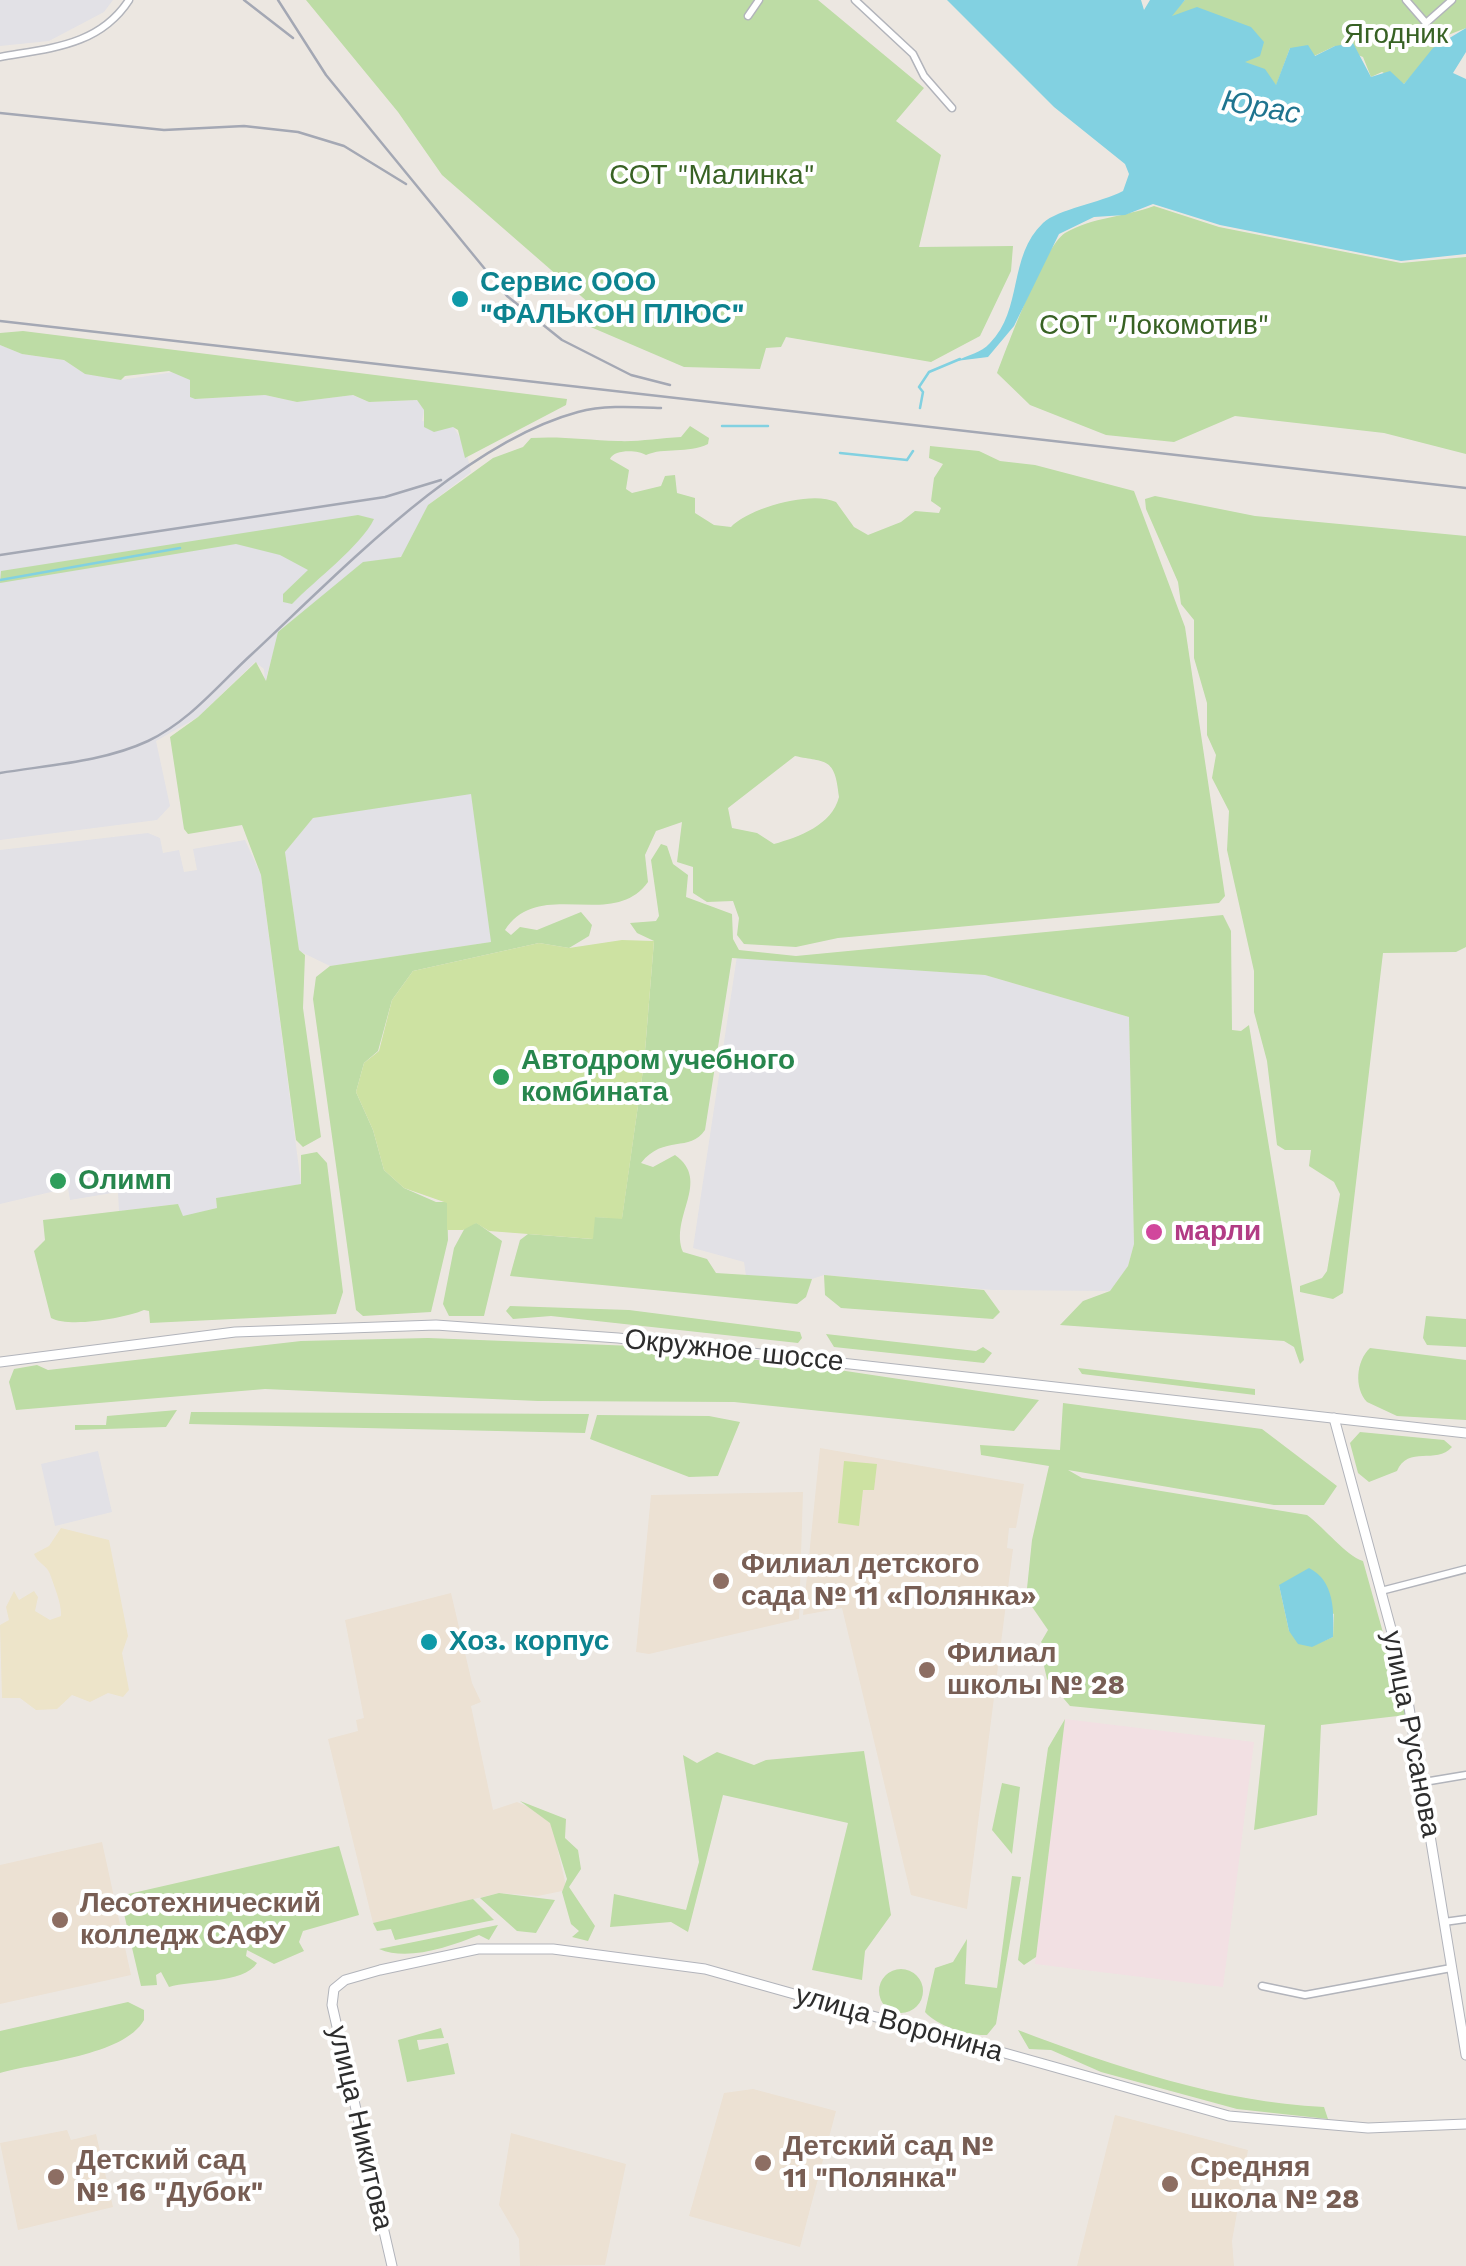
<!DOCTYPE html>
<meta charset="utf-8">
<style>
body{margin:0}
canvas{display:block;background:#ece7e1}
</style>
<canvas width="1466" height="2266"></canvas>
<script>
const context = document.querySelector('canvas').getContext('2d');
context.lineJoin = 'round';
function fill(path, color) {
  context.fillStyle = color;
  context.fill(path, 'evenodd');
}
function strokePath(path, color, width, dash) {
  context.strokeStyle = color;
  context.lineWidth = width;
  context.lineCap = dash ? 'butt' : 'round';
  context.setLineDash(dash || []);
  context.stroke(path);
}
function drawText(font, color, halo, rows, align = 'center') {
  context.font = font + ' "Work Sans",sans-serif';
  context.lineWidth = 8;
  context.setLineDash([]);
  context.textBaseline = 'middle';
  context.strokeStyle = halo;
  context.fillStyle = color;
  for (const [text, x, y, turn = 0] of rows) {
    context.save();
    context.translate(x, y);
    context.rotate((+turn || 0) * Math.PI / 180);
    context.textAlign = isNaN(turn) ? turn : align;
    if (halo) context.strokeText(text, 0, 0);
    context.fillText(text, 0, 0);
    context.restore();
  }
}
const industrial = new Path2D(`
 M0,0h113l-9,12 -55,29 -49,5z
 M0,345l22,9 42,6 21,14 36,6 53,-8 16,7 5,20 70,-4 32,7 55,-7 17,7 48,-2 7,10 -2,11 31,5 12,20 6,26 -43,33 -22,48 -127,79 -14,50 -1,-13 -9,-7 -57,55 -42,24 14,65 -13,14 -157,20z
 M471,793l21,149 -162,24 -31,-15 -14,-99 28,-34z
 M148,833l12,5 3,15 16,-3 5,22 13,-2 -4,-21 52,-9 16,35 40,309 -85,14 1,10 -35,9 -4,-13 -59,7 -1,-19 -48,8 -2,-12 -68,16v-354z
 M737,956l248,19 144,42 5,227 -6,22 -18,25 -117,-1 -169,-15 -12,4 -66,-3 -2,-14 -51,-14z
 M98,1451l14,61 -57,14 -14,-62z`);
const education = new Path2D(`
 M820,1448l204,36 -8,44h-7l-2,20 6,1 -46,360 -56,-14 -69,-287 -39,7z
 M803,1492l-4,127 -150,35 -13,-2 15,-157z
 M451,1593l21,90 9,19 -10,4 22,104 24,-8 33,14 17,74 -29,6 -39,-3 -126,30 -45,-184 30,-8 -2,-11 8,-2 -19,-98z
 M102,1842l29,133 -131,29v-139z
 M753,2089l83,22 -36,136 -111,-31 35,-123z
 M1115,2115l133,35 -16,91 2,25h-157z
 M67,2130l4,10 25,-6 17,73 -95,23 -18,-87z
 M511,2133l115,31 -21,101 -85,1 -1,-27 -20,-34z`);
const medical = new Path2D(`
 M1065,1719l189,23 -31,245 -188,-23z`);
const green = new Path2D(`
 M306,0h512l106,88 -28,33 45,34 -22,92 94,-1 -2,25 -31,65 -49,26 -145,-25 -5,10 -15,1 -6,21 -76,-2 -105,-45 10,-19 -147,-128 -44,-63z
 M1185,0h281v28l-18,7 -44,49 -22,-12 -11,5 -8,-20 -28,-11 -21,10 -24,-8 -14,38 -105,-71z
 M1154,206l65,21 182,36 65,-6v197l-82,-21 -149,-17 -61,26 -68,-7 -76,-30 -33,-32c11,-28 47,-127 68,-140 28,-16 59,-16 89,-27z
 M23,331l544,68 -1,6 -101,53 -7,-28 -5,-3 -19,5 -10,-5v-17l-7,-10 -48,2 -16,-7 -56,7 -32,-7 -70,4 -5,-2v-17l-21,-9 -44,5 -4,4 -36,-6 -21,-14 -42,-6 -22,-9v-12z
 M690,426l19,12 -1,6c-20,10 -44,3 -62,11 -8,-5 -32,-6 -36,4l19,11 -3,19 6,4 29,-7 4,-10 10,-1 2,18 18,5v15l19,12 17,2c17,-19 81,-37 105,-25l18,25 14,8 33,-13 14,-11 24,2 2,-5 -10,-7 3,-23 9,-14 -14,-6 1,-12 49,5 21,10 35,4 99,26 51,136 40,269 -6,7 -381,35 -42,9 -52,-3 -7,-9 2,-17 -6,-17 -26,1 -14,-9v-26l-16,-5 5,-40 -26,9 -11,24 3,27c-35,49 -109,-5 -143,48l6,5 9,-8 17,3 44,-18 11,13 -3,11 -20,12 -30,-5 -126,28 -21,29 -14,51 -14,12 -8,29 17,38 11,40 20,18 32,14h11l1,38 -17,72 -68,4 -7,-6 -43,-311 3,-22 14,-11 161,-24 -20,-148 -158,24 -28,34 14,98 6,5 -2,53 18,129 -18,10 -7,-7 -35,-265 -19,-50 -54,9 -4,-5 -14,-92 28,-20 58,-55 10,19 12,-49 85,-70 38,-5 27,-52 65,-47 30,-11 8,-9c30,-2 56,2 87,3 19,1 42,-3 63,-4zM795,756c31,7 40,0 44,41 -7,28 -40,40 -65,47l-17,-11 -25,-5 -4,-20z
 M1155,496l100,20 211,20v411l-10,5 -73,1 -40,340 -10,6 -33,-7v-6l22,-8 5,-7 13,-77 -6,-12 -25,-16 2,-16h-26l-8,-5 -10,-84 -13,-49v-41l-27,-121 2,-39 -17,-33 4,-23 -9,-20v-32l-13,-45v-38l-13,-16 -3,-22 -32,-73 -1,-10z
 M358,515l16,4c-13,27 -59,61 -82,85l-9,-2v-8l25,-24 -28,-15 -44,-11 -236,39 1,-12z
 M661,844l6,2 6,18 15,11 -2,22 46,17 1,25 6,11 57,6 427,-41 8,16 1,99 9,1 8,-6 55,335 -4,4 -6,-17 -10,-6 -224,-16 23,-24 27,-10 18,-25 6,-22 -5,-227 -144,-42 -253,-17 -27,172c-15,23 -41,4 -64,33l12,4 22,-12c37,26 -6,62 8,97l24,7 9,14 96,6 -6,18 -9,7 -287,-28 10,-36 8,-6 64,5 2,-22 28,1 22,-155 10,-122 -17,-8 -7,-10 26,-2 3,-5 -8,-56z
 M317,1152l10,11 16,129 -7,22 -186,9 -1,-12 -5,-1c-19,8 -74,18 -93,8l-17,-67 11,-11 -2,-20 135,-16 5,12 34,-8 -1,-10 85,-14v-29z
 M477,1223l25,18 -18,75h-35l-6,-12 11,-56 13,-24z
 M824,1275l160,15 16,22 -7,7 -152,-11 -16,-13z
 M510,1306l119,4 171,22 2,6 -4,5 -247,-27 -38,3 -7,-8z
 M1426,1316l40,3v28l-39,-2 -4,-7z
 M826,1334l150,17 7,-4 9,6 -8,10 -150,-16z
 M428,1338l206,8 185,21 220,33 -25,31 -280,-29 -196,-1 -273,-12 -249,21 -7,-28 5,-13 23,-4 11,5 253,-29z
 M1370,1348l96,12v60l-69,-4 -30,-14c-13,-14 -11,-41 3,-54z
 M1078,1368l177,21v6l-173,-21z
 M1063,1403l199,26 75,57 -13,19h-50l-206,-35 14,8 225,37c19,14 38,40 56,46l43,154 -85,10 -4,90 -63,15 11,-105 -195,-19 -23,-27 -3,-13 7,-12 -10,-12 7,-12 -22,-32 6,-58 17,-74 -68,-11 -1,-10 80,5zM1279,1585l55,29 -1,23 -21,9 -23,-15z
 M177,1410l-11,17 -91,3v-5h31l1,-9z
 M191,1412l398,2 -4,19 -396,-9z
 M597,1415l112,1 31,6 -22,54 -29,1 -99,-38z
 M1360,1432l84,8 8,7c-16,18 -44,-2 -55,24l-28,11 -11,-9 -8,-30z
 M1065,1719l-29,238 -12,8 -6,-5 30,-212z
 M864,1751l27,164 -26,36 -3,29 -50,-10 36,-147 -125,-28 -35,137 -17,-10 -61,5 4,-33 72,16 13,-48 -16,-107 14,8 20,-11 37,13 12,-5z
 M1002,1783l18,4 -8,67 -20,-24z
 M520,1801l46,18 -1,19 13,12 3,19 -12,18 26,39 -7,15 -16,-4 7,-6 -8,-7 -9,-32 5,-13 -17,-56z
 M339,1846l20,69 -56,16 -4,11 5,9 -30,13 -27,-14 -1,6 11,7c-13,21 -66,17 -88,24l-8,-15 -5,3 1,10 -16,1 -20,-85 3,-6z
 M1012,1876l9,1 -25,147 -9,11c-18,1 -50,-9 -62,-23l10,-44 18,-6 14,-23 -2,45 32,4z
 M499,1893l56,7 -19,33 -19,-2 -37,-33z
 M473,1899l21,21 -99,20 -4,-11 -14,2 -4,-8z
 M498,1925l-9,15 -10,-5c-33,13 -72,26 -100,14z
 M879 1991a22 22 0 1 1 44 0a22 22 0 1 1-44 0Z
 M128,2002l16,8v10c-20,36 -106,42 -144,53v-42z
 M441,2028l3,10 -27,2 2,10 29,-7 7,31 -48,8 -9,-42z
 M1018,2030c98,37 202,72 306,77l4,12 -91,-10 -136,-37 -50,-22 -22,-1z`);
const sand = new Path2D(`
 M61,1528l48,12 19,96 -6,17 7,37 -6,7 -15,-4 -18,9 -18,-7 -15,14 -21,1 -16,-12h-18l-2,-73 9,-5 -3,-13 8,-16 5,9 15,-9 4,6 -3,14 15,9 11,-4c1,-12 -7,-30 -11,-42 -4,-10 -12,-10 -16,-20l15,-8z`);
const pitch = new Path2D(`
 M622,940l32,1 -10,122 -22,156 -27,-2 -2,22 -104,-8 -13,-8 -13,7h-16v-27l-43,-15 -20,-18 -11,-40 -17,-38 8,-29 15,-12 13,-51 21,-29 126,-28 30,5z
 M844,1461l33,3 -3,26h-11l-4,36 -21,-3z`);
const water = new Path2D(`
 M947,0h194l3,10 6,-10h35l-13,16 25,-9 54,20 13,15 -4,14 -15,6 20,7 11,16 14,-37 18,-3 7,11 20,-10 18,-3 18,34 19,-6 14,13 29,-36 33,-20v24l-13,21 13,6v175l-65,7 -181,-36 -67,-21 -28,11 -31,2 -35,17 -45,92 -26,31 -32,4c12,-6 25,-8 34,-18 33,-33 18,-87 53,-120 15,-14 57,-20 80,-32l6,-17 -4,-10 -71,-57z
 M1309,1568c26,13 25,44 24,69l-21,10 -14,-3 -9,-13 -10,-46z`);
const stream = new Path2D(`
 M920,408l3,-16 -4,-5 10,-15 31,-13
 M722,426h46
 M840,453l67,7 6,-9
 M0,580l180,-32`);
const minor = new Path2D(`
 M855,0l58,54 11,22 28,32
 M1406,0l20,23 26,-23
 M748,16l11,-16
 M0,57c50,-9 99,-11 129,-57
 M1381,1591l85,-22
 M1424,1782l42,-7
 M1444,1922l22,-3
 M1262,1986l43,9 146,-27`);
const tertiary = new Path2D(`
 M1334,1418l70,259 62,378
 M392,2266l-60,-261 2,-16 11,-9 35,-10 98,-21h75l152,20 524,147 139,12 98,-4`);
const secondary = new Path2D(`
 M0,1362l235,-30 201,-7 182,13 848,95`);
const rail = new Path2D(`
 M244,0l49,38
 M278,0l48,75 181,221 55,44 69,35 39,10
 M0,113l164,17 80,-4 54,6 46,14 62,38
 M0,321l1466,167
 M0,555l385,-58 56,-17
 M0,773c48,-8 103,-11 148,-32 42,-20 70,-56 104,-87 87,-81 210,-211 326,-242 26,-7 56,-5 83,-4`);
const markers = [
 [460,299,10,"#0f9aa8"],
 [501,1077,10,"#2e9e5b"],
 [58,1181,10,"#2e9e5b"],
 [1154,1232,10,"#d1479c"],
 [721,1581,10,"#8d6e63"],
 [429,1642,10,"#0f9aa8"],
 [927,1670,10,"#8d6e63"],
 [60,1920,10,"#8d6e63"],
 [763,2163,10,"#8d6e63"],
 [56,2177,10,"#8d6e63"],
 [1170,2184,10,"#8d6e63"]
];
const parkNames = [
 ["Ягодник",1396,35],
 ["СОТ \"Малинка\"",712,176],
 ["СОТ \"Локомотив\"",1154,326]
];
const cultureNames = [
 ["Сервис ООО",480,283],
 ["\"ФАЛЬКОН ПЛЮС\"",480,315],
 ["Хоз. корпус",449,1642]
];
const leisureNames = [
 ["Автодром учебного",521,1061],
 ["комбината",521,1093],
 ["Олимп",78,1181]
];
const hotelNames = [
 ["марли",1174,1232]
];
const streetNames = [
 ["Окружное шоссе",734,1351,6],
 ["улица Русанова",1411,1734,79],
 ["улица Воронина",899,2024,16],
 ["улица Никитова",360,2128,77]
];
const educationNames = [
 ["Филиал детского",741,1565],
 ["сада № 11 «Полянка»",741,1597],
 ["Филиал",947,1654],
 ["школы № 28",947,1686],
 ["Лесотехнический",80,1904],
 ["колледж САФУ",80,1936],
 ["Детский сад №",783,2147],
 ["11 \"Полянка\"",783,2179],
 ["Детский сад",76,2161],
 ["№ 16 \"Дубок\"",76,2193],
 ["Средняя",1190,2168],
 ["школа № 28",1190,2200]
];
const waterNames = [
 ["Юрас",1261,108,10]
];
fill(industrial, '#e2e1e6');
fill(education, '#ece1d3');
fill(medical, '#f2e0e3');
fill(green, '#bddca5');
fill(sand, '#ede4c9');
fill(pitch, '#cde2a2');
fill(water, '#82d1e1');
strokePath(stream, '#82d1e1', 2.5);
strokePath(minor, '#b2b4bb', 9);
strokePath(tertiary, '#b2b4bb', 11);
strokePath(secondary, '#b2b4bb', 11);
strokePath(minor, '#fff', 6);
strokePath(tertiary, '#fff', 9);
strokePath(secondary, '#fff', 9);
strokePath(rail, '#a4a8b4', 2.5);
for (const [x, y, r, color] of markers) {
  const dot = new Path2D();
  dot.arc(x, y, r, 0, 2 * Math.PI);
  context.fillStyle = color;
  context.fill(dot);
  strokePath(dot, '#fff', 4);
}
drawText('28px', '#386224', '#fff', parkNames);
drawText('bold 28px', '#0d838f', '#fff', cultureNames, 'left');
drawText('bold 28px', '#27864d', '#fff', leisureNames, 'left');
drawText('bold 28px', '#b23c85', '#fff', hotelNames, 'left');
drawText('28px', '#2d2d2d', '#fff', streetNames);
drawText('bold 28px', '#785e54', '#fff', educationNames, 'left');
drawText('italic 30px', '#1f748f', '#fff', waterNames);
</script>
